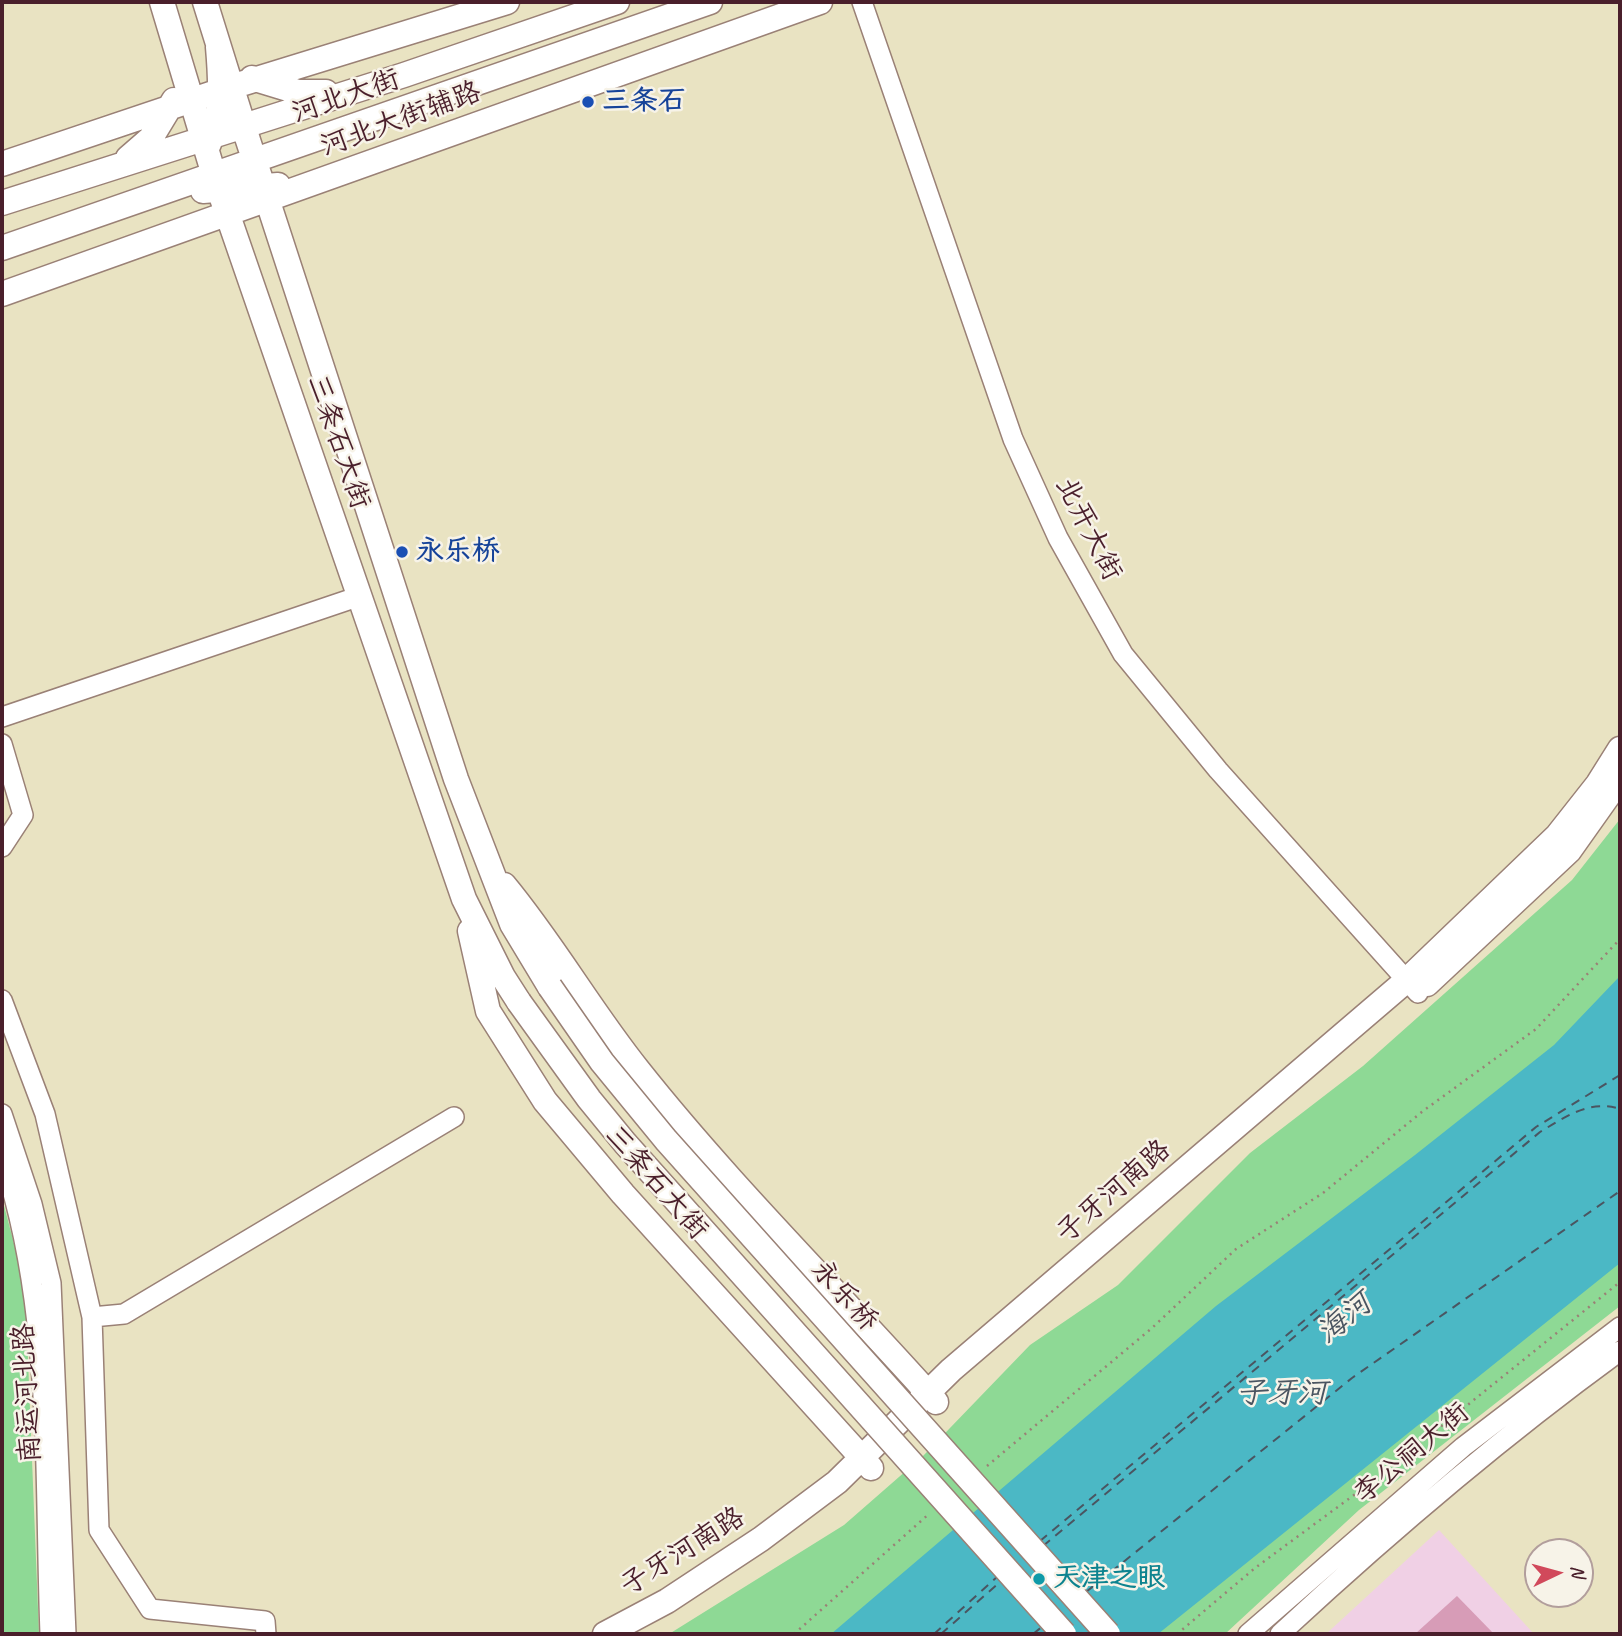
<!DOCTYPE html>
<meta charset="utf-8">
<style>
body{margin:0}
#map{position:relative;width:1622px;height:1636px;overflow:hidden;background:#e9e3c2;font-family:Caveat,sans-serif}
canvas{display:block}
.frame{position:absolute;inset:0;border:4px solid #4a1f2b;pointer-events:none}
.north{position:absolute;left:1524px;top:1538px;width:70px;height:70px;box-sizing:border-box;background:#f7f3e8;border:2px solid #b29e9c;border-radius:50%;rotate:85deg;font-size:19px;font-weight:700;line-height:28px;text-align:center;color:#4a1f2b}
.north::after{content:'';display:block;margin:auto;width:24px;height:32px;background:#d1495b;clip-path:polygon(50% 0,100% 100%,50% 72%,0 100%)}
</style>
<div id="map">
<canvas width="1622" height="1636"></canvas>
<div class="frame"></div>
<div class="north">N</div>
</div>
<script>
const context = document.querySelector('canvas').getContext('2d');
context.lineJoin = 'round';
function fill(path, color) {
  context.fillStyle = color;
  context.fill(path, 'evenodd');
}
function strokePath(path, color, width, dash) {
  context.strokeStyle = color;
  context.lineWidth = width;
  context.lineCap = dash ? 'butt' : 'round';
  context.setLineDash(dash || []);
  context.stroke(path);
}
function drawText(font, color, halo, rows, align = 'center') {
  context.font = font + ' Caveat,"LXGW WenKai TC",sans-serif';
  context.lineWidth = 5;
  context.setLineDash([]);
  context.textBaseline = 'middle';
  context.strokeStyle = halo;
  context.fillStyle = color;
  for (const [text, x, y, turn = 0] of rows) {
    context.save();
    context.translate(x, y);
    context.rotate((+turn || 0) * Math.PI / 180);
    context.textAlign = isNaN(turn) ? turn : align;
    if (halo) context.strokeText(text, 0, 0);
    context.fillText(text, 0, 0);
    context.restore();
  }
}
const built = new Path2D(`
 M1439,1530l95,104h-208z`);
const green = new Path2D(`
 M1620,819v487l-261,204 -134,124h-556l175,-109 79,-69 107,-111 88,-60 132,-132 113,-87 209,-186z
 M2,1198l23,87 14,349h-37z`);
const water = new Path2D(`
 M1620,976v287l-462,371h-327l385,-328 199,-151 139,-110z`);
const ferry = new Path2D(`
 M1040,1541l496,-414 84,-52
 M1043,1546l497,-414c25,-15 50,-33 80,-23
 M1086,1592l266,-214 268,-187
 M934,1634l64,-58
 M941,1634l60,-53
 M1033,1634l10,-8`);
const building = new Path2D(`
 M1457,1596l37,38h-79z`);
const path = new Path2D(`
 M987,1466l165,-138 84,-79 87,-56 100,-82 113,-82 84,-90
 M794,1634l136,-121
 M1177,1634l78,-66 122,-90 243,-196`);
const minor = new Path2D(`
 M862,2l151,437 45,99 65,116 95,116 200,223
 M2,717l358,-121
 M2,744l21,71 -21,32
 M2,1000l43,114 47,203 7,213 51,79 115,12 1,13
 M2,1114l30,90 19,79 15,351
 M2,1157c51,151 42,319 48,477
 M92,1317l32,-3 330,-197
 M1248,1634l215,-187 157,-120
 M1280,1634c110,-102 219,-195 340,-283`);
const major = new Path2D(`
 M162,2l52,173 250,724 39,78 16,25
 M205,2l43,138
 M252,78l46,14h28
 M243,125l213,654 56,145 38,63
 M208,146c15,-32 13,-64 10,-99
 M128,158l23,-20 23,-38
 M2,164l229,-77 276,-85
 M203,191l75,-6
 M2,203l402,-128 213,-73
 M2,248l708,-246
 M2,294l818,-292
 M504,885c49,59 86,125 134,185 92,116 199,221 298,332
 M470,931l18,80 57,90 78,93 248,274
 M1427,984l142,-133 51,-72
 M605,1634l62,-33 94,-62 76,-57 114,-112 456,-390 150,-144 41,-52 22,-35`);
const majorBridge = new Path2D(`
 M550,987l52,75 64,78 442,494
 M519,1002l70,97 36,44 439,491`);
const markers = [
 [588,102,7,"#1a4fb4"],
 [402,552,7,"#1a4fb4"],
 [1039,1579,7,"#0f9aa8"]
];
const streetNames = [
 ["河北大街",346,97,-19],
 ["河北大街辅路",401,120,-20],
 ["三条石大街",338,442,71],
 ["北开大街",1088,529,63],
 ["三条石大街",656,1183,49],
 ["子牙河南路",1114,1192,-41],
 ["永乐桥",844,1296,48],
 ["南运河北路",28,1393,-93],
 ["李公祠大街",1412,1454,-40],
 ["子牙河南路",683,1552,-32]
];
const transitNames = [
 ["三条石",602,102],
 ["永乐桥",416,552]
];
const cultureNames = [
 ["天津之眼",1053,1579]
];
const waterNames = [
 ["海河",1345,1319,-39],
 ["子牙河",1282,1394]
];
fill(built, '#f0d0e5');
fill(green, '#8ed995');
fill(water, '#4bb8c5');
strokePath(ferry, '#4a5561', 2, [9, 7]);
fill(building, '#d79cb7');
strokePath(minor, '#9a8176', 22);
strokePath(major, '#9a8176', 27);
strokePath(path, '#9a8176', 2.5, [2, 5]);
strokePath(minor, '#fff', 19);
strokePath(major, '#fff', 24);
strokePath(majorBridge, '#9a8176', 27, []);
strokePath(majorBridge, '#fff', 24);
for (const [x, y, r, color] of markers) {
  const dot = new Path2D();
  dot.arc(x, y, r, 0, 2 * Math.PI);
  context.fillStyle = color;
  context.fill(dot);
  strokePath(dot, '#f7f3e8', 2.5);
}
drawText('28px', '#4a1f2b', '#f7f3e8', streetNames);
drawText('bold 28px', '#164399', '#f7f3e8', transitNames, 'left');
drawText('bold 28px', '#0d838f', '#f7f3e8', cultureNames, 'left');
drawText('italic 30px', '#4a5561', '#f7f3e8', waterNames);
</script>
